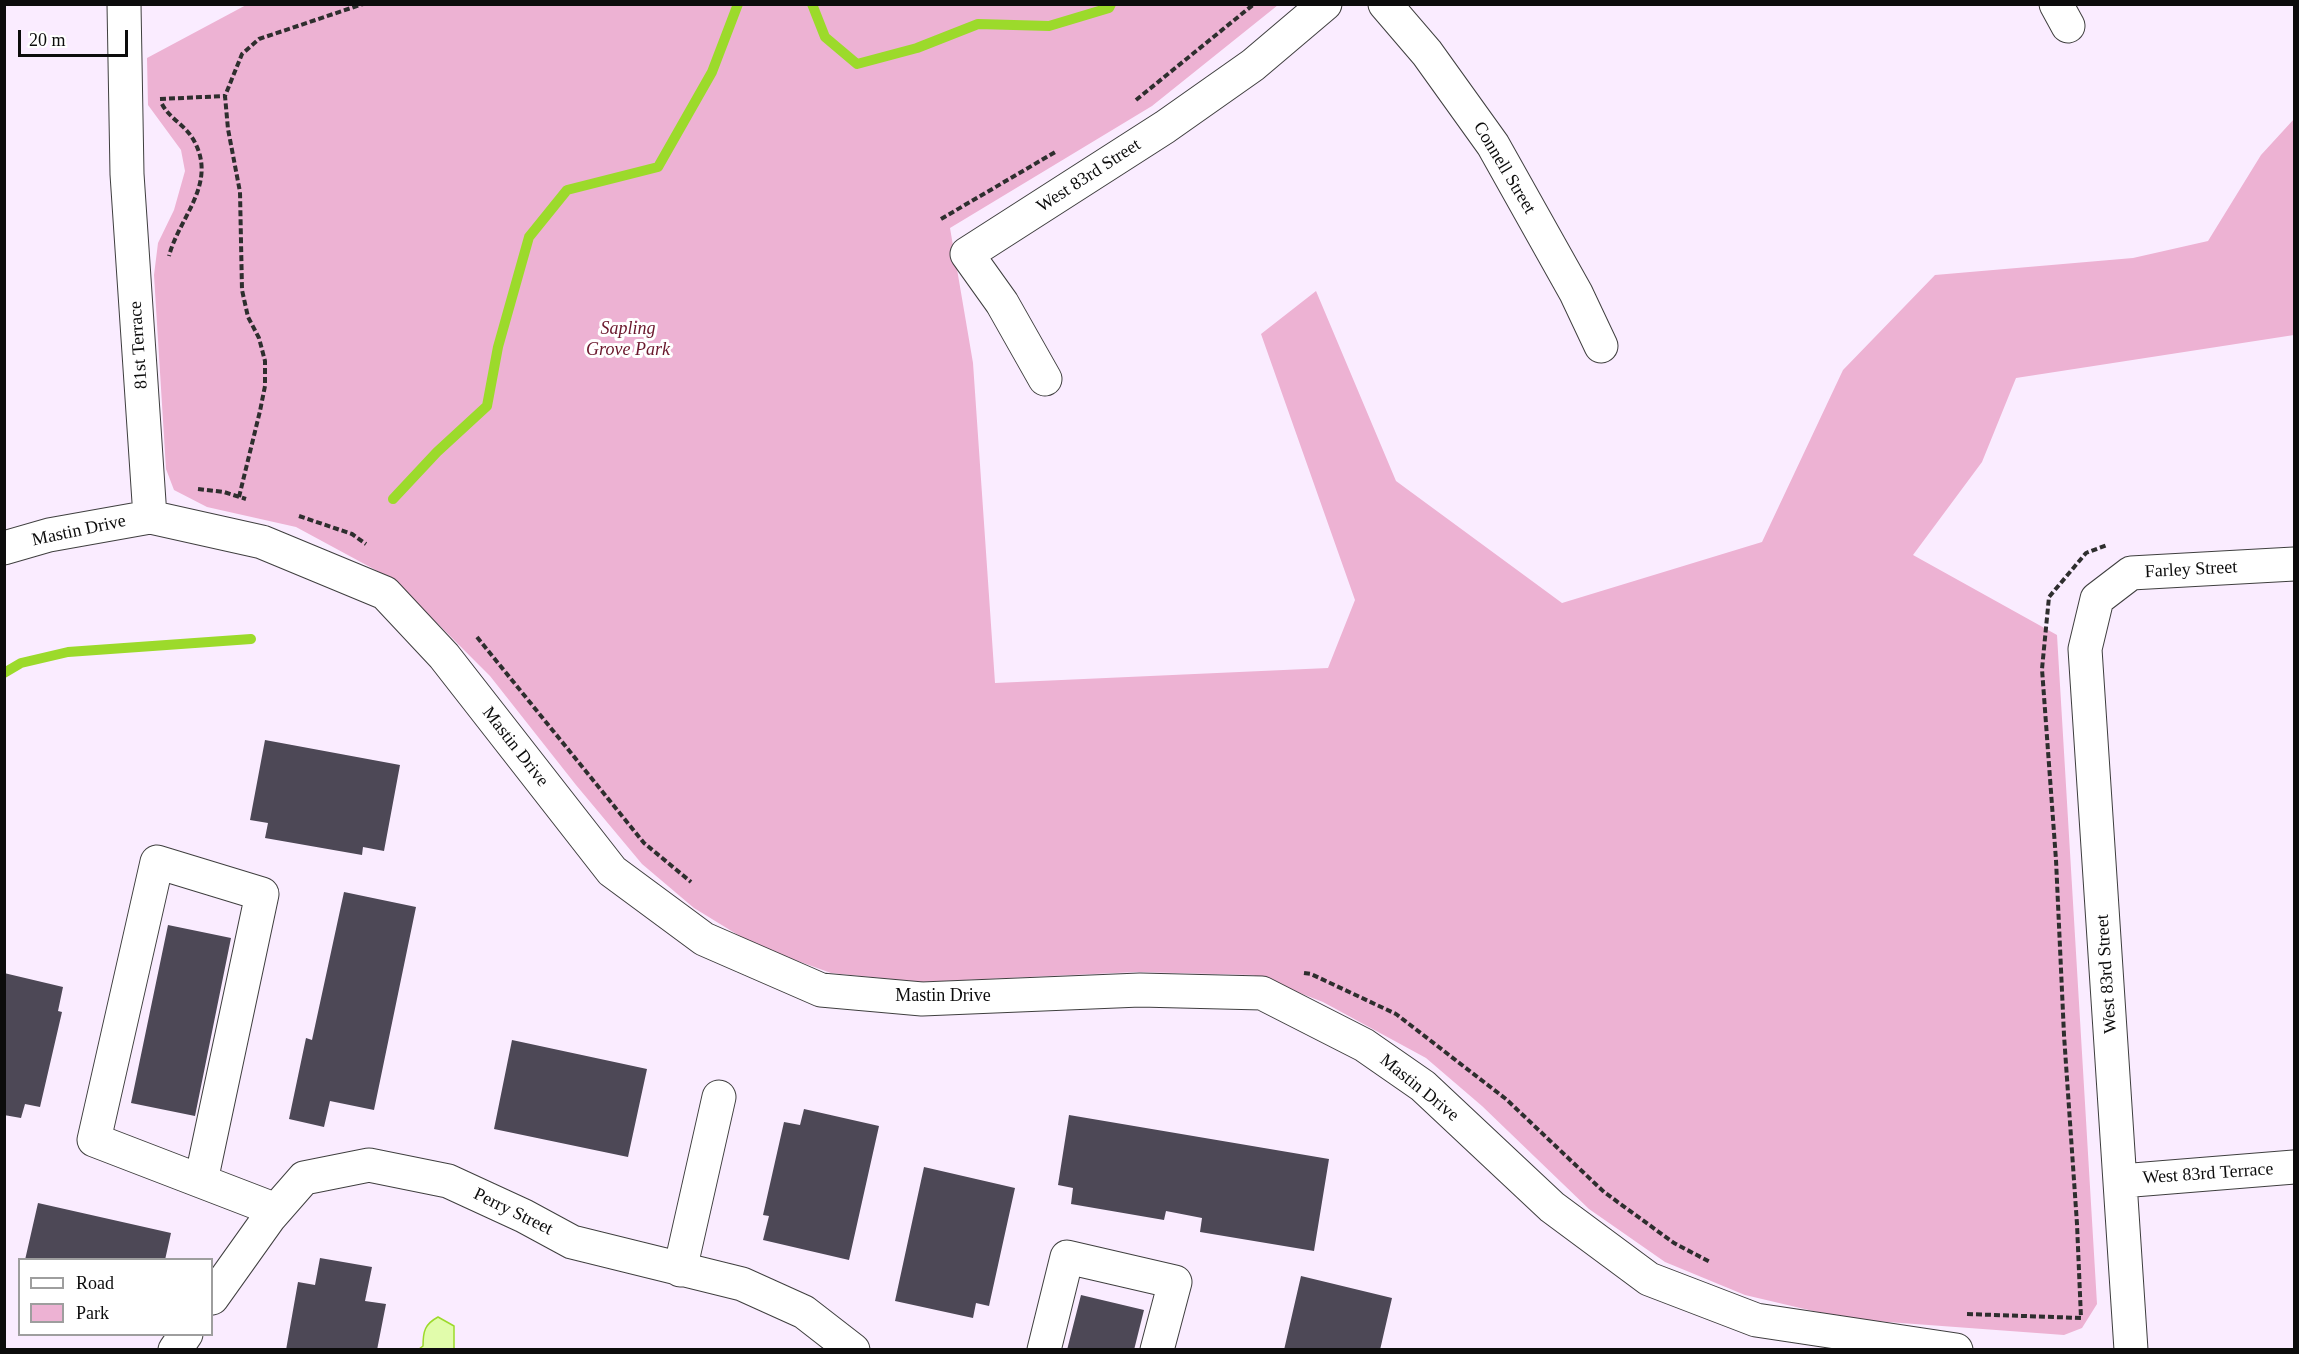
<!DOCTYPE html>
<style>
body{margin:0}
#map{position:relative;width:2299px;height:1354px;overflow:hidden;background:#faecff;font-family:"Times New Roman",serif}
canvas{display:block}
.frame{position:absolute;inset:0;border:6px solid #0c0c0c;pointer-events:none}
.legend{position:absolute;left:18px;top:1258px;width:195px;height:78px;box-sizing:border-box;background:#fff;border:2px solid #9e9e9e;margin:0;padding:8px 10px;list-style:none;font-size:18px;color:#0c0c0c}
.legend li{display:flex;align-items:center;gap:12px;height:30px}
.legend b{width:30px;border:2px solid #9e9e9e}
.scale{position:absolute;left:18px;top:30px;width:110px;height:27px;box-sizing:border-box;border:3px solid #0c0c0c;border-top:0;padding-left:8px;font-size:18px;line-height:21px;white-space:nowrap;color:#0c0c0c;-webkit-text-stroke:4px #fff;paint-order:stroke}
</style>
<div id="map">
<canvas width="2299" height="1354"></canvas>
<div class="frame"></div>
<ul class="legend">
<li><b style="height:8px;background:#fff"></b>Road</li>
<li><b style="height:16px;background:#edb2d3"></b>Park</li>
</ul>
<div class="scale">20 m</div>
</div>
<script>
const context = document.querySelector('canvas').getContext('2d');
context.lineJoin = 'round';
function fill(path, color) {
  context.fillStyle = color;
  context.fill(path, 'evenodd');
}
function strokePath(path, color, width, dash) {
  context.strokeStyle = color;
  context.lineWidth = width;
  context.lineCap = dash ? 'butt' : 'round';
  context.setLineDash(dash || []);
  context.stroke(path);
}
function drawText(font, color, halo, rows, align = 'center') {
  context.font = font + ' "Times New Roman",serif';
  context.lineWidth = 6;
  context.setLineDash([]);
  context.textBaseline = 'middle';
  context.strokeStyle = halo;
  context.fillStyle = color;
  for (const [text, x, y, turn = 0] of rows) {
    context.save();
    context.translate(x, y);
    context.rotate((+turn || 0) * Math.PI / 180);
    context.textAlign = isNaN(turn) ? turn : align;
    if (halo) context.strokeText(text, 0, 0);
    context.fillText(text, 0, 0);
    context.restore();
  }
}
const green = new Path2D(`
 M248,4l1030,1 -126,101 -202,122 23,135 22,320 333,-15 27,-68 -94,-266 55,-43 80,190 166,122 200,-61 81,-172 92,-95 198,-17 75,-17 53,-86 33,-36v216l-278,43 -34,84 -69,93 144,80 40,669 -15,24 -18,7 -217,-16 -102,-24 -80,-33 -76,-53 -107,-103 -56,-48 -103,-56 -70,-27 -116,-3 -216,10 -90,-9 -75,-27 -62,-38 -52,-44 -66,-79 -86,-109 -96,-96 -98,-53 -89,-20 -33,-17 -8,-21 -12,-194 4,-32 16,-33 11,-39 -4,-21 -33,-45 -1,-47z`);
const water = new Path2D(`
 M438,1317l16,9v23h-35l4,-3c0,-15 2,-22 15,-29z`);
const stream = new Path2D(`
 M812,4l13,33 32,27 60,-16 61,-24 71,2 60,-18 2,-4
 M393,499l44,-47 50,-46 11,-59 31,-110 38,-47 91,-23 54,-95 26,-68
 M4,673l17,-10 47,-11 183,-13`);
const building = new Path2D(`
 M265,740l135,25 -16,86 -21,-4 -1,8 -97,-17 3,-15 -18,-3z
 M344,892l72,15 -42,203 -44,-9 -6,26 -35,-8 17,-81 6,2z
 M168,925l63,13 -36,178 -64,-13z
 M4,973l59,14 -5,24 4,1 -22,95 -15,-3 -4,14 -17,-3z
 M512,1040l135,29 -19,88 -134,-28z
 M804,1109l75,17 -30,134 -86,-20 6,-24 -6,-1 21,-93 16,3z
 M1069,1115l260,44 -15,92 -114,-19 2,-14 -36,-7 -2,9 -93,-16 2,-16 -15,-3z
 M924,1167l91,21 -26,118 -13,-3 -3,15 -78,-17z
 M38,1203l133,30 -6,27h-140z
 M320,1258l52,9 -7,34 21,3 -9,46h-91l12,-68 17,3z
 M1301,1276l91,22 -12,52h-96z
 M1081,1295l63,15 -10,40h-67z`);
const path = new Path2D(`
 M160,99l65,-3
 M1136,100l118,-96
 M162,104c7,14 23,21 31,35 26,44 -14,78 -24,117
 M941,219l116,-68
 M198,489l26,3 22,7
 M239,497l21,-86 5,-25v-25l-6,-23 -11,-21 -6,-27 -2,-98 -12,-63 -3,-33 17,-42 17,-15 104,-35
 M299,516l53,18 14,10
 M477,637l167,206 47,39
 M1304,973l7,1 85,40 110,85 98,93 70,51 36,19
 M1967,1314l114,4 -4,-94 -13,-189 -8,-175 -14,-191 7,-72 37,-44 21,-8`);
const minor = new Path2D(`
 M124,4l3,170 23,343
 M1385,4l42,49 66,92 83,148 25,53
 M2056,4l12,22
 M1045,379l-43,-76 -35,-49 198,-127 88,-62 72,-61
 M4,548l45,-13 101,-18 112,25 123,51 59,63 168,215 92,68 117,51 101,9 218,-9 122,3 102,52 59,41 129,121 97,72 107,41 200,30
 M201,1181l61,-287 -105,-32 -63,278 182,70
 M2121,1181l173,-14
 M680,1270l39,-173
 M212,1298l57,-80 35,-40 65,-13 79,16 76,35 48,26 170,42 62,28 49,38
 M175,1350l11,-16
 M1044,1350l23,-93 108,25 -18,68
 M2131,1350l-46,-701 12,-50 34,-26 163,-9`);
const streetNames = [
 ["Connell Street",1504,168,59],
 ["West 83rd Street",1089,176,-33],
 ["81st Terrace",139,345,-94],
 ["Mastin Drive",79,531,-12],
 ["Farley Street",2191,570,-3],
 ["Mastin Drive",515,747,52],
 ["West 83rd Street",2107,974,-94],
 ["Mastin Drive",943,996],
 ["Mastin Drive",1419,1088,39],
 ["West 83rd Terrace",2208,1174,-4],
 ["Perry Street",513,1212,26]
];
const parkNames = [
 ["Sapling",628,329],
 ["Grove Park",628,350]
];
fill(green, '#edb2d3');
fill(water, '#e1fcab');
strokePath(water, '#9cda2b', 1.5);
strokePath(stream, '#9cda2b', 10);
fill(building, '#4d4856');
strokePath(minor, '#3f3f3f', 35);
strokePath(path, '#2e2e2e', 4, [6, 3]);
strokePath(minor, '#fff', 33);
drawText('18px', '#0c0c0c', '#fff', streetNames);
drawText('italic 18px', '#6a172c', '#fff', parkNames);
</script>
